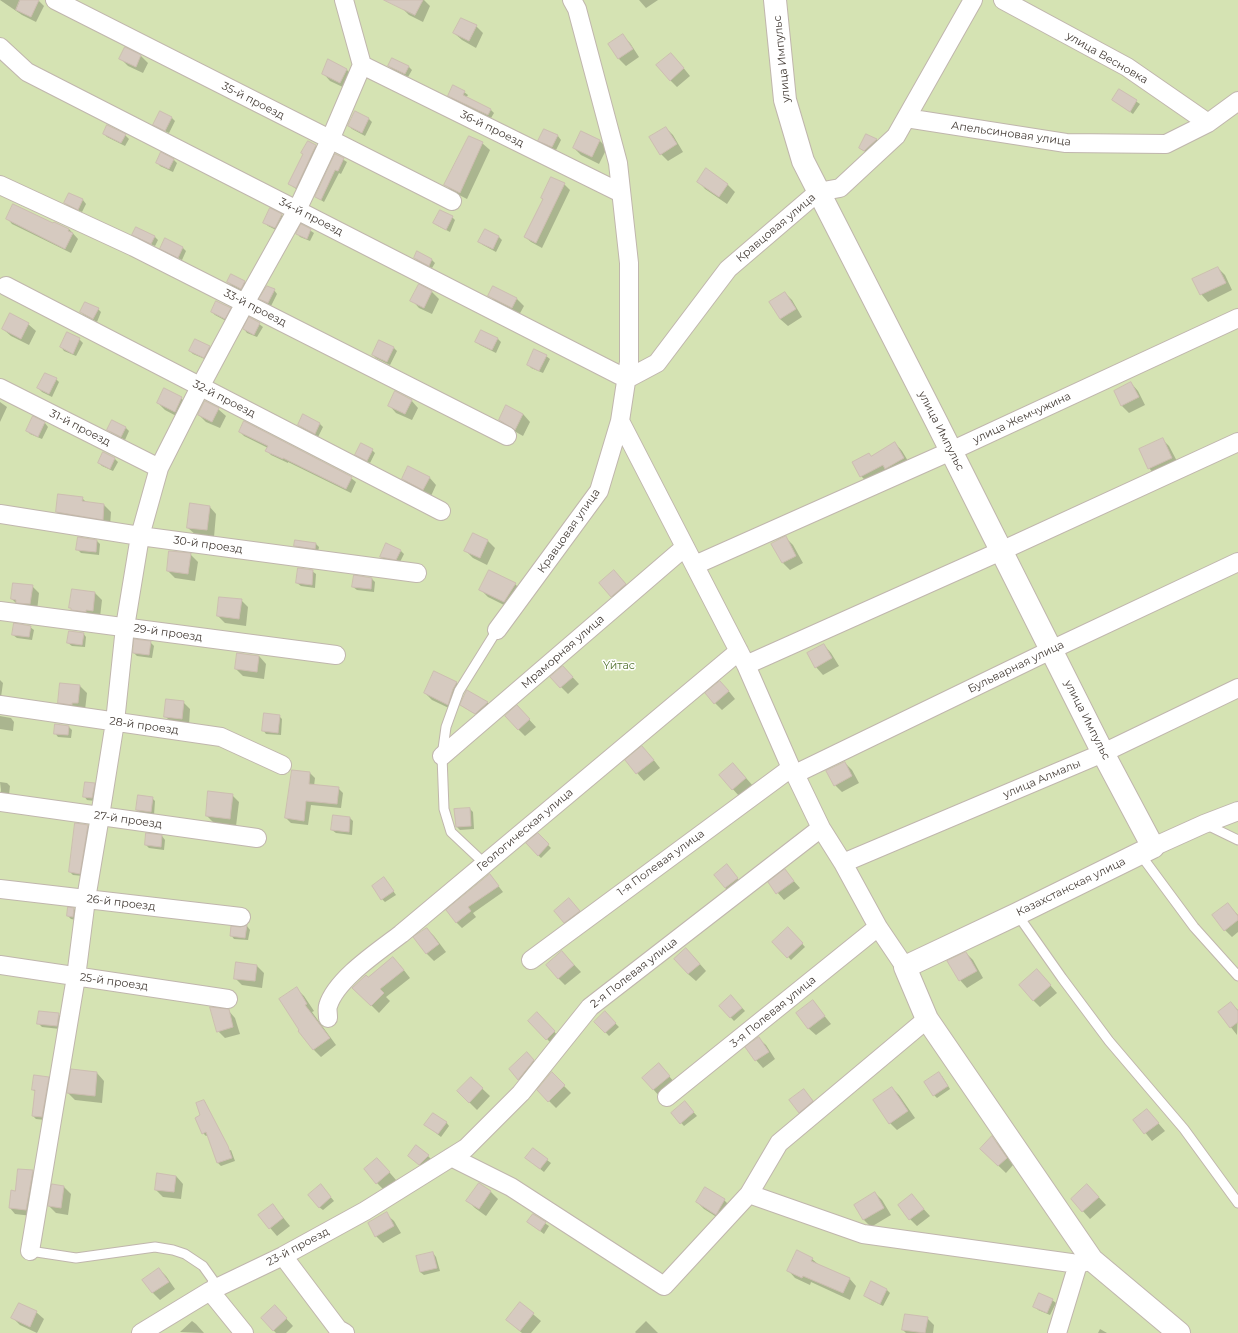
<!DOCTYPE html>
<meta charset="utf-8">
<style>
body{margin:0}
canvas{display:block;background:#f2ede7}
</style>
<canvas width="1238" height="1333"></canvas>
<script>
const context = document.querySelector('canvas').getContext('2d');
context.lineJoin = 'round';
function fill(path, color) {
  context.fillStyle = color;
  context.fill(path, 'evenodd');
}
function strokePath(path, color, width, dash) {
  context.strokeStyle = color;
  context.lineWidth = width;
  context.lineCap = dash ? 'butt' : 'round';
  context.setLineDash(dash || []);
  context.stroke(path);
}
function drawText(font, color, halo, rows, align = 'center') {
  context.font = font + ' Montserrat,sans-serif';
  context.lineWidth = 3;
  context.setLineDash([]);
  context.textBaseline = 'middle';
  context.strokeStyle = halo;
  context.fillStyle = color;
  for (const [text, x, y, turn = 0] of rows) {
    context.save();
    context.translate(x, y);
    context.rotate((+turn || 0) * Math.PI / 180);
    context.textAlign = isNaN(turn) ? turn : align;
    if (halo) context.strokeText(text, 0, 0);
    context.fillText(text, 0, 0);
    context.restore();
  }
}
const green = new Path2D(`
 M0,0h1238v1333h-1238z`);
const shadow = new Path2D(`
 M0,0h38l6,6 -8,16 -14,-7z
 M405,0h19l6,6 -7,16 -14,-7 -7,-7z
 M639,0h19l-12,8z
 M476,26l7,7 -7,15 -14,-8 -8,-7z
 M623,36l7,7 9,14 -13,9 -7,-7z
 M125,48l16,8 7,7 -5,10 -15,-7 -8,-8z
 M678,61l12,15 -13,11 -7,-7z
 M389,66h19l4,4 -4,7 -16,-8z
 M346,69l8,8 -7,12 -17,-8 -7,-8z
 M1119,90l21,14 -7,10 -20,-14z
 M464,92l4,3 -2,3 24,11 4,4 -3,5 -39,-19 -3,-4z
 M161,112l11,6 3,3 -6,12 -11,-5 -3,-3z
 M355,112l14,7 3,3 -7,14 -13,-7 -3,-3z
 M108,126l17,9 4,4 -4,7 -18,-9 -3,-3z
 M666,128l7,7 10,17 -15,9 -7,-7z
 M545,130l13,6 3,4 -5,10 -13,-6 -3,-4z
 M582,132l18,9 7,7 -8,16 -18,-9 -7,-7z
 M866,135l11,5 3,3 -12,11 -8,-6z
 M482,143l8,7 -23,49 -14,-7 -7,-7z
 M316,146l3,3 -20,42 -10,-7z
 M161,154l13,6 3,3 -4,9 -13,-6 -3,-4z
 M336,155l11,7 -6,12 -2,-1 -15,29 -8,-5z
 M706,170l22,15 7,7 -8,12 -22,-15 -7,-8z
 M564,184l6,6 -28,58 -11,-6 -6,-5 18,-37 -1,-2z
 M70,194l13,6 3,4 -4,8 -14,-6 -3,-3z
 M271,210l11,5 3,4 -7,12 -10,-5 -3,-3z
 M452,217l3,3 -5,12 -12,-6 -4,-3z
 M7,218l47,7 15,4 9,10 -7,14 -59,-29z
 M302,225l12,8 -4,8 -10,-4 -3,-4z
 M133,234l22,3 3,3 -3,6 -18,-8z
 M499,237l3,3 -6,12 -13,-7 -4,-3z
 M166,240l17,8 3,3 -4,9 -17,-8 -3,-4z
 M417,253l15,7 3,3 -3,5 -14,-7 -3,-3z
 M1218,268l7,7 7,15 -24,12 -7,-8z
 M232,276l12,6 4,3 -4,7 -12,-6 -4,-4z
 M419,286l13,6 7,7 -7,15 -13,-6 -7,-8z
 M274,290l3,4 -6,12 -10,-7z
 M785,293l7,7 10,17 -14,9 -8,-7z
 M490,296l27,3 7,7 -5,9 -22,-12z
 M98,309l3,3 -4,10 -13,-7 -3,-3z
 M230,309l3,3 -5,10 -13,-7 -3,-3z
 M28,324l8,7 -7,14 -18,-9 -8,-7z
 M259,324l4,3 -6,10 -10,-4 -3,-4z
 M482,331l16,8 3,3 -5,11 -16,-8 -4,-3z
 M67,333l12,6 4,4 -7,13 -12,-5 -3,-4z
 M380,341l14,7 3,3 -7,14 -14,-7 -3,-3z
 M209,347l4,3 -6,10 -14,-6 -3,-3z
 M546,356l4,3 -7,14 -12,-5 -3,-4z
 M56,379l3,3 -7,15 -10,-5 -4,-4z
 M1131,383l7,8 7,14 -16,8 -7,-7 -7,-14z
 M181,398l7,7 -6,14 -17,-9 -7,-7z
 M411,400l7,8 -6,12 -16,-7 -7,-8z
 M0,402l7,5 -7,15z
 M218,409l8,7 -6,12 -14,-6 -7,-7z
 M523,414l7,8 -7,14 -16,-9 -7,-7z
 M303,416l17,8 3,3 -5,10 -16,-9 -3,-3z
 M33,418l12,5 3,4 -6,12 -12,-5 -3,-4z
 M125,427l4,4 -4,9 -13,-7 -4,-3z
 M240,432l111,46 5,4 -5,11 -63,-31v1l-17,-8 -4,-4 1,-3 -24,-12z
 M1162,439l7,7 10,19 -23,11 -7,-8z
 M895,443l7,8 9,15 -43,17 -7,-7z
 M372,450l3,3 -5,10 -10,-5 -4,-3z
 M115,459l3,3 -5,9 -11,-5 -3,-3z
 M429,477l7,8 -5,11 -21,-10 -7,-7z
 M82,498l5,5 17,2 7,7 -1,14 -46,-7 -7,-7z
 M209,506l7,8 -2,23 -18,-2 -8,-7z
 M474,534l14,7 7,7 -8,17 -14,-7 -7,-7z
 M785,537l8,8 10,18 -13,7 -7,-7 -10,-19z
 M97,541l3,3 -1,11 -18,-2 -4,-4z
 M316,544l3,3 -1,5 -19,-3 -4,-3z
 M401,551l3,3 -4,8 -16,-2 -3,-3z
 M190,554l8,8 -3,19 -20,-3 -7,-7z
 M312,571l4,3 -1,14 -14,-2 -4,-3z
 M614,572l19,19 -14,12 -7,-7z
 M372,579l3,3 -1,10 -17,-2 -4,-3z
 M515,584l7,7 -10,18 -24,-12 -7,-7z
 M32,586l7,7 -2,18 -18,-5 -7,-7z
 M95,593l7,7 -2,17h-21l-8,-9z
 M241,600l7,7 -2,19 -21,-3 -7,-7z
 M30,627l4,3 -2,10 -15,-2 -4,-3z
 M83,633l3,4 -1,10 -13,-1 -4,-3z
 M150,642l4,4 -2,12 -15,-2 -3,-3z
 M824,645l7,8 8,13 -16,9 -7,-8 -7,-13z
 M259,656l7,8 -2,15 -21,-3 -7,-7z
 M563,667l16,17 -11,10 -17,-17z
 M435,673l22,10 7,7 -9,21 -23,-11 -7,-7z
 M0,680l3,3 -2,14h-1z
 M61,684l19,2 7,7 -2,17h-19l-7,-8z
 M727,689l8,10 -13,11 -7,-7z
 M467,691l21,12 3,3 -12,10 -14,-8 -4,-3z
 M183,702l7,7 -1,16 -17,-2 -7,-7z
 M524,714l12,13 -11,9 -7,-7z
 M0,716l11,2 3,4 -1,9 -13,-2z
 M279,716l3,3 -1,16 -15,-1 -3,-4z
 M69,727l3,3 -1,8 -13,-1 -3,-4z
 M649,754l11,14 -16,13 -18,-21z
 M845,763l7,7 7,13 -17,9 -7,-7z
 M740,771l13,15 -13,11 -20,-22z
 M310,773l5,5 -1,8 24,2 5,5 -2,15 -30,-3 -3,20 -17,-2 -5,-5z
 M0,782l7,1 3,3 -1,9h-9l1,-5z
 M94,784l3,3 -2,14 -8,-1 -3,-4z
 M232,795l7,7 -3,24 -22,-3 -7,-7z
 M152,798l3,3 -1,14 -13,-2 -4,-3z
 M470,809l3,3 1,17 -14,1 -3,-3z
 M350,818l3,3 -1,14 -16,-2 -4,-3z
 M87,826l4,3 -8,47 -10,-1 -3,-3z
 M147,834l15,2 3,4 -1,10 -15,-2 -3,-3z
 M538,835l13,13 -10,10 -14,-14z
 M730,869l10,13 -11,9 -4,-3z
 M785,871l15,17 -16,12 -15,-17z
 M490,875l13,17 -30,21 3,4 -14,11 -6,-6z
 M384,878l12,17 -11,7 -3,-3z
 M1228,904l10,11v17l-6,5 -7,-7z
 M576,907l10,12 -14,10 -7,-7z
 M74,909l3,3 -1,8 -5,-1 -3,-3z
 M247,926l3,4 -2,10 -14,-1 -3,-4 9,-7z
 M788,928l17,19 -14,13 -17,-18z
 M427,929l7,7 12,16 -12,9 -8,-8z
 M562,952l19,20 -16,13 -7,-7z
 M966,953l7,7 10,18 -16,10 -7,-8z
 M693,956l13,15 -10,10 -8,-7z
 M237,963l20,3 7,7 -2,15 -20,-3 -7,-7z
 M400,965l10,13 -24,19 4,4 -11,12 -25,-25 14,-10z
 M1044,978l13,15 -17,14 -7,-7z
 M297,989l7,7 10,15 -2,1 24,33 -15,12 -7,-7 -15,-19z
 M731,996l14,15 -11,10 -14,-15z
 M813,1002l18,22 -15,11 -8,-7z
 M1231,1003l7,7 -1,25 -18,-23z
 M228,1010l7,8 5,16 -15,4 -7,-7z
 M605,1013l14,14 -10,9 -13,-14z
 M58,1014l4,4 -2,11 -18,-2 -4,-4z
 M544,1021l17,18 -7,7 -7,-7z
 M758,1038l8,7 9,14 -12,9 -7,-8 -9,-13z
 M527,1054l14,14 -15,18 -16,-17z
 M659,1065l17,19 -16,13 -7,-8z
 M72,1070l25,3 7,8 -2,22 -27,-3 -7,-7z
 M552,1074l19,19 -15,15 -18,-18z
 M942,1076l8,13 -13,9 -3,-3z
 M48,1078l3,3 -6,39 -9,-1 -3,-3 3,-24 -3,-2z
 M471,1078l19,18 -13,14 -19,-19z
 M892,1088l7,7 16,23 -18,12 -7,-7z
 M804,1090l15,18 -12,11 -8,-7z
 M204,1101l2,2h-1l24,48 2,-1 4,11 -14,5 -3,-3 -10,-28 -2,1 -3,-3 -1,-17z
 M688,1106l9,10 -13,10 -12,-13z
 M1147,1110l18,21 -13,10 -17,-21z
 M446,1122l3,4 -8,11 -15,-12z
 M992,1138l7,7 14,20 -7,8 -25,-24z
 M428,1156l3,3 -8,8 -10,-8z
 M547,1160l4,3 -7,9 -14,-11z
 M384,1166l12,14 -12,10 -7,-7z
 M32,1171l6,6 -6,39 -17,-2 -5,-6 6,-16z
 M176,1176l7,8 -2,15 -18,-2 -7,-7z
 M479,1184l12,8 7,7 -12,17 -11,-8 -7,-7z
 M64,1187l7,7 -3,21 -12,-2 -7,-7z
 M324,1189l10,12 -11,9 -4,-3z
 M1094,1192l12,13 -16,14 -18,-20z
 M875,1193l7,7 9,15 -20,12 -7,-7 -9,-15z
 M912,1196l18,20 -13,10 -7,-7z
 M724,1200l7,7 -8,14 -19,-12 -7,-7z
 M273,1205l17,21 -13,10 -17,-20z
 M386,1214l8,7 7,12 -18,10 -7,-7z
 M533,1215l16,11 -5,8 -16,-12z
 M433,1253l3,4 4,14 -16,4 -4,-3z
 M812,1259l7,6 30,13 7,8 -6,14 -39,-18 -1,3 -15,-7 -7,-8z
 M159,1269l7,7 9,13 -15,11 -7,-7 -9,-13z
 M886,1289l4,4 -7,13 -14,-7 -4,-3z
 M1052,1300l4,3 -6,12 -12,-5 -3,-4z
 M520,1303l21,18 -10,12h-9l-15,-13z
 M36,1312l8,7 -7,14 -17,-8 -7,-7z
 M282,1314l11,12 -7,7h-10l-14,-15z
 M927,1318l7,7 -1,8h-27l-3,-3z
 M192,1321l4,3 8,9 -24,-1z
 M646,1321l12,12h-22l-1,-1z
 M1100,1329l7,4h-9z`);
const building = new Path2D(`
 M20,0h19l-8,17 -15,-7z
 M384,0h39l-8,15z
 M461,18l16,7 -8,16 -16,-8z
 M623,34l10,15 -15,10 -10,-15z
 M125,47l16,8 -5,12 -17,-8z
 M671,53l13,15 -14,13 -14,-16z
 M392,58l17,8 -4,8 -17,-8z
 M328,59l19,10 -7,14 -18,-9z
 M453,85l12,6 -2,4 28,14 -3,6 -40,-19z
 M1119,89l18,11 -7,12 -18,-12z
 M160,111l12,6 -7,14 -12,-6z
 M355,111l14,7 -7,15 -14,-7z
 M107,125l19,9 -5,9 -18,-9z
 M666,127l11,17 -17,11 -11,-18z
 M544,129l14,6 -6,12 -14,-6z
 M581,131l19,9 -8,17 -19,-9z
 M866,134l11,5 -13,12 -5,-3z
 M469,136l14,6 -23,51 -16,-8z
 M308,141l8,4 -20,43 -8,-4 15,-30 -2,-1z
 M161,152l13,7 -5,10 -13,-6z
 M335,154l9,4 -6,13 -3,-1 -14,30 -6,-3z
 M706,168l22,16 -9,13 -22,-15z
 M551,177l14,6 -29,60 -12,-6 19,-38 -2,-1z
 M69,193l14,6 -5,11 -14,-7z
 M13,204l40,19 1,-1 15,7 -1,2 5,2 -8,16 -59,-30z
 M270,208l12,6 -7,14 -12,-5z
 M440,210l13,6 -7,14 -13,-7z
 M301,224l10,5 -4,10 -11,-5z
 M136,227l19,9 -4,8 -19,-9z
 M485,229l14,7 -6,13 -15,-7z
 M165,238l18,9 -5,11 -18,-9z
 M417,251l15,8 -3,7 -15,-8z
 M1218,267l8,16 -26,12 -8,-16z
 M231,274l14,7 -4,8 -14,-7z
 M419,284l13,7 -8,17 -14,-7z
 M267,286l8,3 -7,14 -9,-4z
 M493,286l24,12 -5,10 -24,-12z
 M785,292l11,17 -16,10 -11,-17z
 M216,301l15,7 -6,11 -14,-7z
 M85,302l14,6 -6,11 -13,-7z
 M10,313l19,10 -8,16 -19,-10z
 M249,317l11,6 -6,12 -11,-6z
 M481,330l17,8 -6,12 -17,-8z
 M67,332l13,6 -7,16 -13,-7z
 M195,339l15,7 -6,12 -15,-7z
 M379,340l15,7 -7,15 -15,-7z
 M534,349l13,6 -8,16 -12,-6z
 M45,373l12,5 -8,16 -12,-6z
 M1131,382l8,15 -18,9 -7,-15z
 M164,388l18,9 -7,15 -18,-9z
 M395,391l17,9 -7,14 -17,-8z
 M205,401l14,7 -7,14 -14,-7z
 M506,405l17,9 -8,16 -16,-10z
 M303,414l17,9 -5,11 -17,-9z
 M33,416l12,6 -7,15 -12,-6z
 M112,420l14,7 -5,10 -14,-7z
 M244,421l108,56 -6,12 -63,-31v1l-18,-8 3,-5 -29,-14z
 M1163,438l9,20 -24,11 -9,-20z
 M895,442l9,16 -19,11 -2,-4 -23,12 -8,-15 17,-9 2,3z
 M361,443l12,6 -6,12 -12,-6z
 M103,452l12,6 -5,11 -12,-6z
 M408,466l22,11 -7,13 -21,-11z
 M58,494l25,3 -1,4 22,3 -1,16 -47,-8z
 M190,503l20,3 -3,24 -20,-2z
 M473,533l15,7 -8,18 -16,-7z
 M786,536l10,20 -14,7 -11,-19z
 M78,537l19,3 -1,12 -20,-2z
 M295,540l21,3 -1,6 -21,-3z
 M386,543l15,7 -5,10 -16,-3z
 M169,551l22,2 -3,21 -21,-3z
 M298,568l15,2 -1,15 -16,-2z
 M489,570l27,13 -12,19 -25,-12z
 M614,570l12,14 -15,13 -12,-14z
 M354,575l18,3 -1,11 -19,-2z
 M13,583l20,2 -3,19 -14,-1v-3l-5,-1z
 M72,589l23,3 -2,19 -7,-1v2l-15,-2v-2h-2z
 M219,597l23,2 -3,20 -22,-3z
 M14,623l17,3 -2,11 -17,-2z
 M69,631l15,2 -2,12 -15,-2z
 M134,639l17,2 -2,14 -16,-2z
 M824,644l8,14 -17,10 -8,-15z
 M237,653l22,3 -2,16 -22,-3z
 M563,666l10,11 -13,11 -10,-11z
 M434,671l23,11 -4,7 -5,16 -24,-12z
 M720,681l9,10 -15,13 -9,-11z
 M60,683l20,2 -2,18h-6v2l-14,-2z
 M467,690l21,12 -13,12 -15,-9z
 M166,699l18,2 -2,18 -18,-2z
 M517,705l13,14 -12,11 -13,-14z
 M264,713l16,2 -2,18 -16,-2z
 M55,724l14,2 -1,9 -14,-1z
 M642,746l12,14 -18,14 -11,-14z
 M845,762l7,14 -18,10 -8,-15z
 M733,763l13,15 -14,12 -13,-15z
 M292,770l18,2 -1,12 30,3 -2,17 -31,-3 -2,20 -19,-3z
 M85,782l10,1 -3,15 -9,-1z
 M208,791l25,3 -3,25 -24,-3z
 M138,795l15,2 -2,15 -15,-2z
 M470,808l1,18 -15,1 -2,-18z
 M333,815l17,2 -1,15 -18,-2z
 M75,823l13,2 -8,49 -11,-2z
 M146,833l16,2 -1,12 -16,-2z
 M538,833l11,11 -11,12 -12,-13z
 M727,864l11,14 -13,10 -11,-13z
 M785,869l9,12 -18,13 -8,-12z
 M490,874l9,12 -31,21 3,4 -15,12 -10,-13z
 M384,877l10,14 -13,9 -9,-14z
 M569,898l11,13 -16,12 -10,-12z
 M1228,903l10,13v4l-14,11 -12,-16z
 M68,907l6,1 -1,9 -6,-1z
 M247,925l-2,13 -15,-2 1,-10 9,1z
 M788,927l15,16 -16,15 -15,-16z
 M427,928l12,16 -13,10 -13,-17z
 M686,948l14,16 -12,10 -14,-15z
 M562,951l12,14 -16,14 -12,-14z
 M966,952l11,19 -18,10 -12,-20z
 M393,957l11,13 -24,19 4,4 -13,13 -19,-18 14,-13 2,2z
 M236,962l21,3 -2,16 -21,-2z
 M1037,969l14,16 -18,16 -14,-16z
 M297,987l10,17 -2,1 25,33 -17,12 -15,-19 1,-1 -20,-31z
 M731,995l11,13 -12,10 -11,-12z
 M813,1000l12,16 -17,13 -12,-16z
 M1231,1002l7,9v11l-8,6 -12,-16z
 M210,1007l19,2 4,18 -16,5z
 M39,1011l20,2 -2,13 -20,-2z
 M605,1011l11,12 -11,10 -11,-11z
 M537,1012l18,19 -9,9 -18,-19z
 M759,1037l10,15 -14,9 -10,-14z
 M527,1052l7,8 -16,20 -9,-11z
 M659,1063l11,13 -17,14 -11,-12z
 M71,1069l26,3 -2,24 -28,-3z
 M552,1072l13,13 -17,17 -11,-12z
 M939,1072l9,14 -15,10 -9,-14z
 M34,1075l15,2 -7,40 -10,-1 3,-26h-3z
 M471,1077l12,11 -14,15 -12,-12z
 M892,1087l16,24 -19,13 -16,-24z
 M804,1089l9,12 -14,12 -10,-13z
 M204,1100l24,46 4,12 -15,5 -11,-31 -4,2 -7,-16 5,-3 -4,-12z
 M685,1101l9,11 -14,12 -9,-11z
 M1147,1109l12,14 -15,11 -11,-14z
 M433,1113l14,9 -9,12 -14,-9z
 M992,1136l15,22 -9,8 -18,-17z
 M416,1145l13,10 -10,10 -11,-9z
 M533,1148l15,11 -8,10 -15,-11z
 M377,1158l13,14 -14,12 -12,-15z
 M18,1169l15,1 -7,40 -17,-2 2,-18 4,1z
 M157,1173l19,3 -2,16 -19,-2z
 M479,1183l12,8 -12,18 -13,-8z
 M52,1184l12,2 -3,22 -13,-2z
 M321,1184l10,13 -12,11 -11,-13z
 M1087,1184l12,13 -17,15 -11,-13z
 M705,1187l20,12 -9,16 -20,-13z
 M875,1192l9,16 -21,12 -9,-15z
 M912,1194l12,15 -15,11 -11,-15z
 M273,1204l10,14 -14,11 -11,-14z
 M387,1212l7,14 -19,11 -7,-14z
 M533,1214l13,8 -6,9 -13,-9z
 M797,1250l16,8 -2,3 39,17 -7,15 -40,-17 -1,2 -15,-7z
 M433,1252l4,16 -17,4 -4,-16z
 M159,1268l10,14 -17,11 -10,-13z
 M871,1281l16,8 -7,15 -16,-8z
 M1039,1293l14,6 -6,14 -14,-6z
 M520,1302l14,11 -14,18 -14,-11z
 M19,1303l18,8 -7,16 -19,-9z
 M275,1305l12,13 -14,13 -12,-13z
 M905,1314l23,3 -3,16 -23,-3z`);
const service = new Path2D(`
 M1205,824l33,16
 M1140,854l54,73 44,49
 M485,864l-34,-32 -7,-23 -2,-53 4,-29 13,-36 38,-61
 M1017,914l45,64 47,63 75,88 54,74
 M30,1251l46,7 79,-11 18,3 12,4 18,12 10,14 -3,11`);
const minor = new Path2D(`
 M55,0l397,201
 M572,0l5,9 41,154 11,100v99l-9,59 126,244 45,103 4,6 26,54 22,35 35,64 27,40
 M1003,0l124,67 81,56
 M0,47l27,25 600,307 30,-16 71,-94 90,-77 22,-4 56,-52 77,-136
 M362,65l259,128
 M906,118l160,25 100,1 42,-21 30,-22
 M0,185l134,62 373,189
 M6,286l435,225
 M0,388l159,80
 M0,514l140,22 277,37
 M695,565l256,-114 287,-133
 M0,611l336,44
 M497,630l102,-139 21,-70
 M746,665l255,-114 237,-109
 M0,705l221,32 61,28
 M442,756l243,-209
 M795,774l256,-124 187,-88
 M0,802l257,36
 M1153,847l51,-23 34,-13
 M843,863l260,-110 135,-65
 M0,889l241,28
 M531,960l260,-192
 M0,965l228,34
 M328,1018c0,-4 -1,-9 0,-12 8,-27 51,-55 73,-72l338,-283
 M667,1097l211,-170
 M451,1157l60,30 153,99 85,-92 30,-51 148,-124
 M749,1194l114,40 215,30 14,-4
 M30,1251l46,-274 10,-78 14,-83 15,-94 10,-95 15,-91 19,-68 41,-81 45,-84 52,-93 33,-70 32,-75 -18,-65
 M283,1256l55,73 7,4
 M210,1291l34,42
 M141,1333l69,-42 73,-35 82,-45 101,-63 55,-55 69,-86 231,-179
 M1057,1333l21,-69`);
const tertiary = new Path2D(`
 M775,0l10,100 18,61 134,262 166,330 50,94 -136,67 -112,53 22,52 165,241 87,73`);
const streetNames = [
 ["улица Весновка",1107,58,30],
 ["улица Импульс",782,59,-96],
 ["35-й проезд",253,101,27],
 ["36-й проезд",492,129,26],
 ["Апельсиновая улица",1011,134,8],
 ["34-й проезд",311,217,27],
 ["Кравцовая улица",776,228,-40],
 ["33-й проезд",255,308,27],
 ["32-й проезд",224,399,27],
 ["улица Жемчужина",1022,418,-25],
 ["31-й проезд",80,428,27],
 ["улица Импульс",941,431,63],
 ["Кравцовая улица",569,531,-55],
 ["30-й проезд",208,545,8],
 ["29-й проезд",168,633,8],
 ["Мраморная улица",563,652,-41],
 ["Бульварная улица",1016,667,-26],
 ["улица Импульс",1087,720,63],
 ["28-й проезд",144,726,8],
 ["улица Алмалы",1042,779,-23],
 ["27-й проезд",128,820,8],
 ["Геологическая улица",525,830,-40],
 ["1-я Полевая улица",661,863,-36],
 ["Казахстанская улица",1071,887,-26],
 ["26-й проезд",121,903,7],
 ["2-я Полевая улица",634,973,-38],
 ["25-й проезд",114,982,8],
 ["3-я Полевая улица",773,1012,-39],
 ["23-й проезд",298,1247,-28]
];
const parkNames = [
 ["Үйтас",619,666]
];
fill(green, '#d5e3b3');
fill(shadow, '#0003');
fill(building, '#d6cac0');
strokePath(building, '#cdbeb1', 1);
strokePath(service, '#c0b6ad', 11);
strokePath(minor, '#c0b6ad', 20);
strokePath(tertiary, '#c0b6ad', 24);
strokePath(service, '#fff', 9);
strokePath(minor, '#fff', 18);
strokePath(tertiary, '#fff', 22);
drawText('11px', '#453d37', '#fff', streetNames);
drawText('11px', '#52722f', '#fff', parkNames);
</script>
